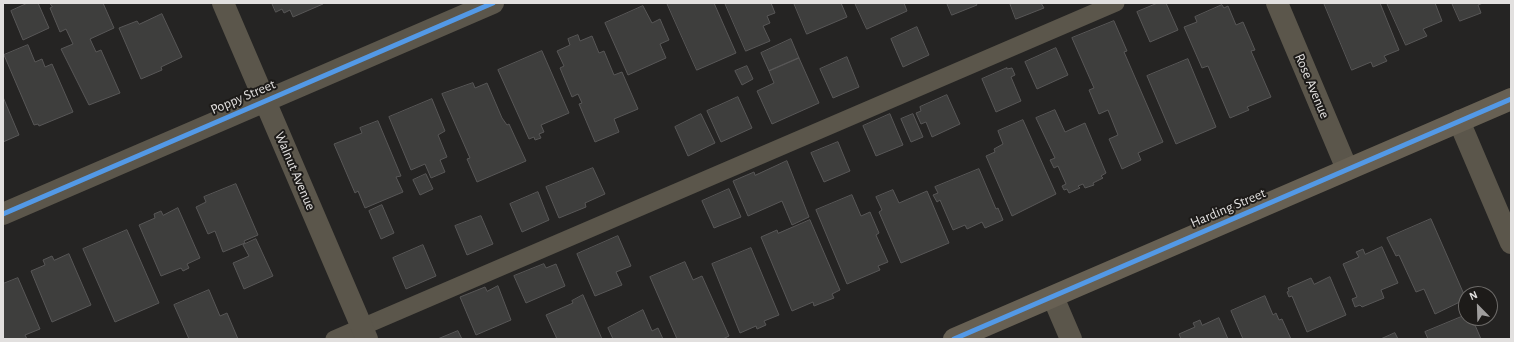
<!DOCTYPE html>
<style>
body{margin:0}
#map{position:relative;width:1514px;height:342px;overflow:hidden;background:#252423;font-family:"Alegreya Sans",sans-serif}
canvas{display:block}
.frame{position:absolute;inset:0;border:4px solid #e2e0df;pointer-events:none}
.north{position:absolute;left:1458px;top:286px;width:40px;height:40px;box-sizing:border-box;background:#1d1b19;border:1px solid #6c6a68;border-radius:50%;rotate:337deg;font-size:11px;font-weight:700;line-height:16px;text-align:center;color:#e2e0df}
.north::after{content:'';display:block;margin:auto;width:14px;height:18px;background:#a09e9d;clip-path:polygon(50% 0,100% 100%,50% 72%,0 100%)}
</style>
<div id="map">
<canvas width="1514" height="342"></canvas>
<div class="frame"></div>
<div class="north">N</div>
</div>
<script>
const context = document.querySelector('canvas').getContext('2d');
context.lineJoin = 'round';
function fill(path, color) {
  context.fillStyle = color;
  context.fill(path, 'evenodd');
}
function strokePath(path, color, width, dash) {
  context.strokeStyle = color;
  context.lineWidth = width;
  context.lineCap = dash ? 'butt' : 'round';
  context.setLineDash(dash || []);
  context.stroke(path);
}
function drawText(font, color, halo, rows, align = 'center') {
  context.font = font + ' "Alegreya Sans",sans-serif';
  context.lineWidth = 4;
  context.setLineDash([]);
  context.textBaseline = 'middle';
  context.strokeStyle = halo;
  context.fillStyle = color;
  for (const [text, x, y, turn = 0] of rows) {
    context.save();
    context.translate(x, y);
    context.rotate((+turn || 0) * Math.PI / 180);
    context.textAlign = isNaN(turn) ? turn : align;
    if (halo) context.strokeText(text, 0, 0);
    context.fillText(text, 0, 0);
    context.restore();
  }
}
const building = new Path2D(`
 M28,3h10l11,25 -26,12 -12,-29z
 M50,3h53l11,25 -24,11 6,13 5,-2 19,43 -31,12 -28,-56 12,-5 -7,-15 -6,3 -10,-24 2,-1z
 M272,3h50l1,1 -30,13 -3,-7 -6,3 -2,-4 -6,3z
 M667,3h47l22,50 -39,17z
 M725,3h46l4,10 -8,3 3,7 -7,3 7,15 -24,10z
 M794,3h47l6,14 -40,17z
 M855,3h49l3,8 -40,18z
 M947,3h29l1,2 -25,10z
 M1010,3h31l3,5 -28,11z
 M1158,3h8l12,27 -28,12 -13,-30z
 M1324,3h56l19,47 -15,6 3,5 -14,6 -2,-5 -19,8z
 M1387,3h48l7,18 -19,8 4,7 -21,9z
 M1452,3h31l-5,2 3,8 -21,8z
 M1222,5l2,3 4,-2 8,19 7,-3 12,28 -4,1 20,46 -24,10 2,3 -19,8 -22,-52 -6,2 -18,-41 13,-5 -2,-5z
 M643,6l9,17 8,-4 9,21 -9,4 6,14 -38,17 -23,-52z
 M162,14l20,43 -21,10 1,3 -21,9 -22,-51 18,-7 2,3z
 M1114,21l13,30 -3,1 39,90 -25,11 3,7 -19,9 -13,-30 9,-4 -10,-25 -9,4 -10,-24 5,-2 -22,-50z
 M917,27l12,28 -26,12 -12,-28z
 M578,35l2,6 12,-5 7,17 5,-2 10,24 8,-3 16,37 -24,10 5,13 -24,10 -16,-38 3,-1 -4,-9 -6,3 -12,-29 4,-2 -7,-15 13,-6 -2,-6z
 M791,39l8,19 -30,13 -8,-18z
 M28,45l7,17 7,-3 3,8 7,-3 21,48 -34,14 -1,-2 -4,1 -30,-70z
 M1056,48l12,27 -31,14 -12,-27z
 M542,51l27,62 -28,12 3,7 -5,2 2,4 -6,2 -1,-3 -5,2 -31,-69z
 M847,57l12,30 -26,11 -13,-29z
 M799,58l20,45 -47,21 -15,-33 17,-8 -5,-12z
 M1188,59l28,68 -40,17 -29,-68z
 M747,66l6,13 -11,6 -7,-14z
 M1007,68v1l5,-1 3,7 -4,2 10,24 -25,11 -14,-33z
 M473,83l2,5 12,-5 15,35 5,7 2,-1 17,37 -49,21 -10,-23 3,-1 -28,-64z
 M947,95l13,29 -28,13 -6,-15 -5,2 -5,-11 5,-2 -1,-4z
 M3,97l16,38 -16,7z
 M738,97l14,31 -31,14 -14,-31z
 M432,99l13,32 -7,4 9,22 -7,3 5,12 -14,6 -6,-14 -14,6 -22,-53z
 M1055,110l10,22 20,-9 21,50 -5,3 2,2 -10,5 1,2 -9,3 -2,-4 -5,2 2,2 -11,5 -2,-4 -3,1 -2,-4 4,-2 -8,-18 -4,2 -4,-8 5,-2 -19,-40z
 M701,114l14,29 -27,13 -13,-29z
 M890,114l13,31 -27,11 -13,-30z
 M913,114l10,23 -12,5 -10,-23z
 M1023,120l33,74 -44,22 -26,-60 9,-4 -1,-3 9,-5 -5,-13z
 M378,121l23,55 -5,1 7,15 -38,16 -7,-17 -3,2 -21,-49 28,-11 -2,-5z
 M838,142l12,29 -26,11 -13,-29z
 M787,161l22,56 -17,8 -10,-24 -34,15 -15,-35 21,-9 1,3z
 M593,168l12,26 -20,9 1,4 -27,11 -13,-31z
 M979,169l17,40 2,-1 5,12 -18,8 -3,-6 -15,7 -2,-4 -12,5 -13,-30 -3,2 -4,-7 5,-2 -3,-6z
 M426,174l7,15 -13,6 -7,-15z
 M236,184l22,51 -14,6 1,2 -22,9 -8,-21 -7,3 -12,-27 10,-5 -2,-5z
 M729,189l12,28 -27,11 -12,-27z
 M893,190l6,13 28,-12 22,52 -48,20 -22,-51 3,-2 -6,-13z
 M538,192l11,28 -27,12 -12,-28z
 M852,195l9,21 9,-4 9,21 -3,2 12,27 -10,4 2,4 -33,14 -31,-74z
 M382,205l12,28 -13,6 -12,-28z
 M178,208l22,50 -13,6 2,4 -6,3 -2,-3 -20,8 -22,-51 16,-7 -1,-4 7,-3 2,4z
 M481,216l12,28 -26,11 -12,-29z
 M1431,219l35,80 -31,15 -11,-25 -8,3 -17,-37 -3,1 -9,-18z
 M810,220l30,70 -8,4 2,4 -20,8 -1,-4 -21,9 -31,-74 16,-7 1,3z
 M127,230l32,73 -44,19 -32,-73z
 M618,236l13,30 -15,6 6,13 -27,11 -18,-42z
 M256,239l17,37 -29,13 -11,-26 16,-7 -6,-11z
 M423,245l13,31 -30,13 -13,-31z
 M1382,247l16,36 -17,7 3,8 -22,9 -2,-2 -5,2 -3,-8 5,-2 -14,-33 16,-7 -3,-5 7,-3 2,5z
 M751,248l28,67 -15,6 2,4 -9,4 -1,-3 -16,7 -28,-69z
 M69,254l22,51 -39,17 -21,-51 14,-6 -2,-5 9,-4 2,4z
 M685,262l8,18 9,-4 27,60 -6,3h-46l-27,-62z
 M544,264l2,4 10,-4 9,22 -39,17 -12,-27z
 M1330,277l16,38 -39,17 -15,-36 -3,1 -2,-5 2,-1 -1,-3 23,-10 3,6z
 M18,278l22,51 -15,6 2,4h-24v-55z
 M498,286l13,34 -35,15 -16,-38 25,-10 2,4z
 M209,290l11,26 7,-3 11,26h-49l-15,-34z
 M583,295l19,44h-45l-11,-24 27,-12 -1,-2z
 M1265,296l8,19 3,-2 3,7 3,-1 9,20h-48l-12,-28z
 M643,310l9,21 6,-3 5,11h-50l-5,-11z
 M1466,315v3h6l9,21h-53l-3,-7z
 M1219,318l9,21h-47l-2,-5 16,-7 -2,-4 7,-3 2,5z
 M458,331l4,8h-24z
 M1395,333l3,6h-17z`);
const lane = new Path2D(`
 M334,339l782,-336`);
const street = new Path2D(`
 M223,3l144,336
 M1277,3l70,166
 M1459,121l52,122
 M3,214l490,-211
 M1053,297l18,42`);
const secondary = new Path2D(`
 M954,339l557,-240`);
const cycleway = new Path2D(`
 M3,214l490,-211
 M954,339l557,-240`);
const streetNames = [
 ["Rose Avenue",1312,86,67],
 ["Poppy Street",243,97,-23],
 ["Walnut Avenue",295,171,67],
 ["Harding Street",1228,208,-23]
];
fill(building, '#3e3e3d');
strokePath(building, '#585757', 1);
strokePath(lane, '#5b564b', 17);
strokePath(street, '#5b564b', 22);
strokePath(secondary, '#676053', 22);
strokePath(cycleway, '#5399e6', 5);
drawText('14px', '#e2e0df', '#1d1b19', streetNames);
</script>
